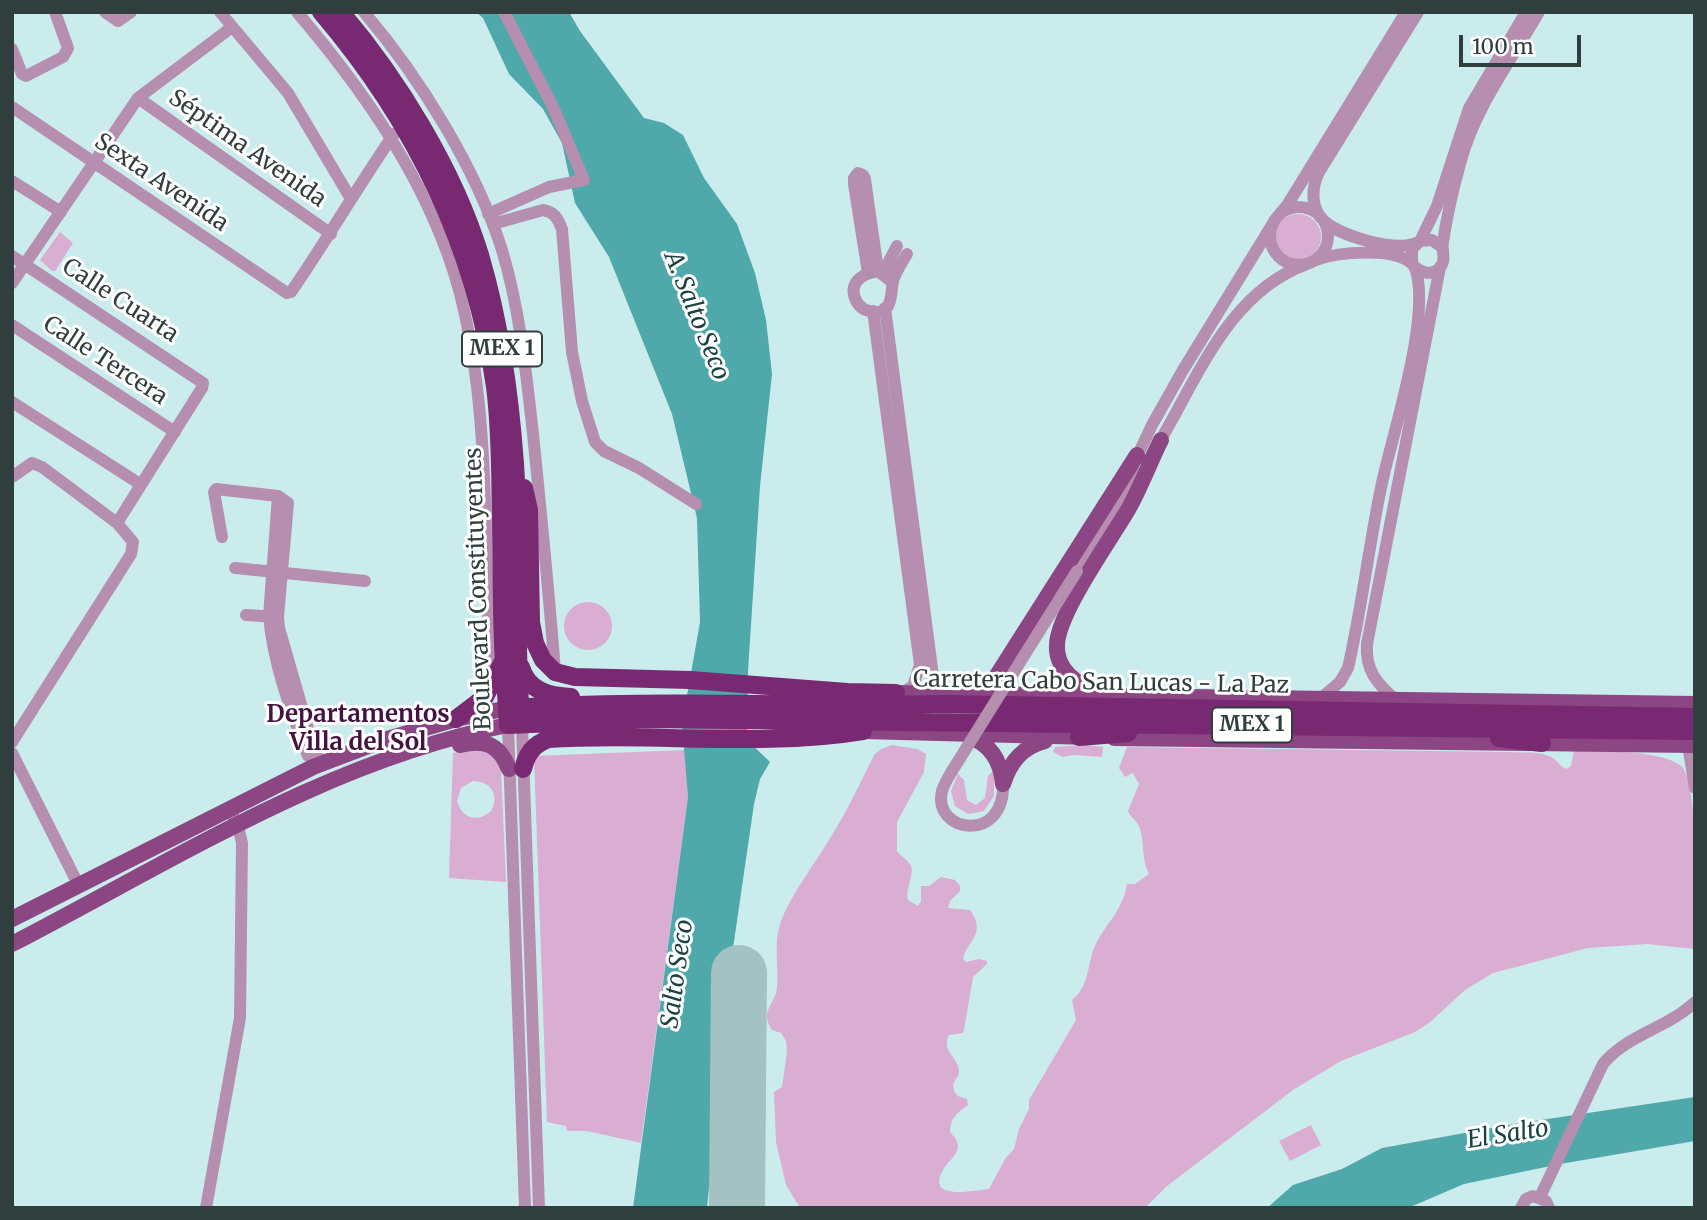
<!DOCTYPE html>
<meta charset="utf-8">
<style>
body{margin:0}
#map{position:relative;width:1707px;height:1220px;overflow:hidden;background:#caeced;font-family:Merriweather,serif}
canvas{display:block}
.frame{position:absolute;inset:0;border:14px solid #303e3e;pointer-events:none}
.scale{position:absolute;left:1459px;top:35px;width:122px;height:32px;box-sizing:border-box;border:4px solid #303e3e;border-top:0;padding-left:9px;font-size:21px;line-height:24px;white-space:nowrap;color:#303e3e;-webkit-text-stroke:5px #fff;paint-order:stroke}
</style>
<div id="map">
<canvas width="1707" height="1220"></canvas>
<div class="frame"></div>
<div class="scale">100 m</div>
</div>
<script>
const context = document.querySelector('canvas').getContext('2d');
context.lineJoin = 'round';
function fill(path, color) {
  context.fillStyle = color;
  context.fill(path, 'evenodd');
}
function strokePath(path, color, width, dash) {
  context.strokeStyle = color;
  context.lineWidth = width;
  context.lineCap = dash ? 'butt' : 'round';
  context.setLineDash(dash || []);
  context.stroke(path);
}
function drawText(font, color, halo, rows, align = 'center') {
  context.font = font + ' Merriweather,serif';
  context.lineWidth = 6;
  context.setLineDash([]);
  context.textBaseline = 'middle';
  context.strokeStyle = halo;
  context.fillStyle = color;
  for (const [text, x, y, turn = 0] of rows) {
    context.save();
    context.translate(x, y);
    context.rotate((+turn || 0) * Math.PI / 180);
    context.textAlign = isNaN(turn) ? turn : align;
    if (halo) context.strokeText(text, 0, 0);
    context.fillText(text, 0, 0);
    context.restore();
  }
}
const green = new Path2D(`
 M1275 237a23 23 0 1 1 46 0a23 23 0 1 1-46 0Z
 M60,232l13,11 -18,28h-3l-12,-11z
 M564 626a24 24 0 1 1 48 0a24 24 0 1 1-48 0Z
 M892,745l25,4 9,5 -2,18 -27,50v29c4,5 9,8 13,13 6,8 -5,24 -2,36l10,6 3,-5v-15h8l12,-9 14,3 5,6v5l-10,10 -2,7 22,2c17,24 -2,29 -7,49l3,3 13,-3 8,2v3l-14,13 -9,53 -1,3 -14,2c-8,17 8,20 10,35 1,8 -8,10 -5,20 2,7 7,7 13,9l1,6c-11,8 -18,13 -18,27 4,5 8,8 8,15 -1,9 -11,15 -15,23 -18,32 33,20 46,19l16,-30 9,-10 5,-20 10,-20v-9l47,-80 -4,-20c16,-13 15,-30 21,-49 9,-25 29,-37 34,-67h8l14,-10c-8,-15 -4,-29 -9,-45 -2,-8 -9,-11 -12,-18l11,-27 -6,-11 -8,4 -6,-9 8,-21 381,5c13,1 29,-1 41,4 8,3 10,10 17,13l5,-3 3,-15c27,0 84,-1 106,14 21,15 15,154 15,184l-48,-5 -59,4 -95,25 -28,17 -36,33 -14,9 -74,29 -48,29 -126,96 -22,22h-345l-14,-23 -10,-43 -2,-50 8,-5 5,-35 -1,-11 -5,-8 -9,-3c-13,-21 3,-23 5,-43 2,-20 -3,-40 2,-59 7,-27 35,-63 50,-88 17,-27 31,-56 45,-85l7,-6z
 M1086,745l17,2 -1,10 -28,-2 -11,2 -10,-5 2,-5z
 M477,749l17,6 7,14 5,113 -57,-4 4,-125zM473,781c18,0 27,14 18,30 -13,12 -29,8 -34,-10l4,-13z
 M685,750l3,47 -47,346 -54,-12h-20l-1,-5 -19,-4 -13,-366z
 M994,770v26l-10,15 -16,3 -13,-8 -4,-15 7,-17 6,6 3,20 9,5 9,-7 3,-22z
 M1311,1125l10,20 -31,16 -11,-20z`);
const water = new Path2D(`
 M476,12h93l11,19 64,87 20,5 19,12 21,43 33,46 18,49 11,47 6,54 -12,112 -12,185 -1,69 23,22 -10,17 -6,25 -24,165 -23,239h-74l55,-411 -6,-73 18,-102 -3,-104 -25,-104 -63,-157 -34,-54 -13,-60 -19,-34 -34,-35 -26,-56z
 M1695,1097v44l-135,23 -96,20 -56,24h-141l26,-23 49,-16 40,-21 132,-24z`);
const runway = new Path2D(`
 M737,1208l2,-235`);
const minor = new Path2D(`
 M105,12l13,9 13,-9
 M220,12l68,81 63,106
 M297,12c62,73 118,152 151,243 21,58 30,125 34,187 6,80 3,160 10,239
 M364,12c56,66 112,156 138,238 18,60 24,122 31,184 8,79 16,158 22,238
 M12,49l10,25 4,2 37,-19 5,-9 -13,-36
 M138,98l193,136
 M12,107l275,186 4,-1c36,-52 67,-106 103,-158
 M12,181l49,31
 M1270 236a29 29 0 1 1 58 0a29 29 0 1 1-58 0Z
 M488,214l61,-27 35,-7 -31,-73 -49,-95
 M1278,216l10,-12 118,-192
 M1320,217c-9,-14 -8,-30 -1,-45l99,-160
 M1324,221c16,15 71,31 92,22
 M493,224l50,-14c12,2 15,9 19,19l10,123 10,49 13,41 9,9 35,17 57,36
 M1420,241l17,-35 32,-98 57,-96
 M1442,247l-10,-7 -12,1 -8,8v15c7,8 19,13 28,4 7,-9 1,-17 3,-26 4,-26 10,-53 17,-78 15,-57 50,-102 79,-152
 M12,256l191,127 -1,5 -85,135 16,19 -2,12 -119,188
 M1316,260c22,-8 79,-13 96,4
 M868,273l-14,-89v-6l4,-5 5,2 2,4 13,92
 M882,274l15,-28
 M892,282l-14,-11c-13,2 -27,9 -24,24 2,8 7,14 15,16 28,7 20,-23 25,-33 3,-8 8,-16 13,-24
 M12,283l126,-185 94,-71
 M885,308l48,368 6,9 13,8
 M873,311l47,354 -7,21 -11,7
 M12,325l163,107
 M12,402l128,82
 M1157,446c40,-66 71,-154 150,-182
 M1134,463l18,-38 31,-55 89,-145
 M12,477l20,-14 10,4 75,56
 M278,496l-9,120c4,48 22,95 39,140
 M222,537l-8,-45 2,-3 62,7 10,7 -10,114 1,11 32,111 10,25
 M235,568l130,13
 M1077,571l63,-98
 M246,615l31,2
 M1320,699l20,-17 8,-14c14,-61 21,-124 34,-185 11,-51 50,-169 33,-215
 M1396,700c-19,-16 -31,-30 -29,-56l73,-377
 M508,725l17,483
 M522,725l17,483
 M1688,745l7,43
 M12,753l66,131
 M952,771c-4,7 -8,13 -10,20 -10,42 63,53 61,-7
 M1540,1197l63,-133c23,-29 65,-36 92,-62
 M206,1208l34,-190 2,-175 -4,-17 -9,-18
 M1521,1208l5,-9 7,-3 13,5 3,7`);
const major = new Path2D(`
 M1100,691c-23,-4 -45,-23 -43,-47 2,-33 54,-105 72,-136 12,-22 21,-46 32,-68
 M896,693l799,11
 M973,694l12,-5 9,-9 143,-225
 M863,731l228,6
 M970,737c22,8 31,25 33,47
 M1114,738l581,7
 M460,745c25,-6 39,-1 49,24
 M1003,784c7,-22 19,-37 42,-43
 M12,919l301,-152 71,-27 72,-21 52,-11
 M12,944c159,-82 319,-185 496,-219`);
const highway = new Path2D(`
 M321,12c93,109 154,232 174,375 6,45 5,92 6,137 1,46 0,92 3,138 1,21 3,42 4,63l138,-6 1049,12
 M341,12c57,67 113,158 139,243 20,68 30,138 35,209 6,84 -1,169 6,254
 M524,488l5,22 2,112 4,21 8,17 12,12 20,5 115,3 157,12 49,1
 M521,667c7,24 28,29 50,30
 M508,708c145,-9 290,-1 435,-4l752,13
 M456,719l29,-22 17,-34
 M1079,737l49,-4
 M1499,738l43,5
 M548,739c105,-7 210,9 315,-8
 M523,769c5,-22 16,-27 35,-34`);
const minorBridge = new Path2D(`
 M952,771l125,-200`);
const shields = [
 [502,349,80],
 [1252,725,80]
];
const shieldNames = [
 ["MEX 1",502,349],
 ["MEX 1",1252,725]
];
const streetNames = [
 ["Séptima Avenida",247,149,35],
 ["Sexta Avenida",161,183,34],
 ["Calle Cuarta",120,301,33],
 ["Calle Tercera",105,361,33],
 ["Boulevard Constituyentes",479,589,-92],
 ["Carretera Cabo San Lucas - La Paz",1101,683,1]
];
const waterNames = [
 ["A. Salto Seco",696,316,68],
 ["Salto Seco",678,974,-82],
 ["El Salto",1508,1135,-9]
];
const neighbourhoodNames = [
 ["Departamentos",358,715],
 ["Villa del Sol",358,743]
];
fill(green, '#daadd3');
fill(water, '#4fa8aa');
strokePath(runway, '#a4c2c2', 56);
strokePath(minor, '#b68fb0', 12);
strokePath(major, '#8b4683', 16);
strokePath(highway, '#792872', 18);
strokePath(minorBridge, '#b68fb0', 12);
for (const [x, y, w] of shields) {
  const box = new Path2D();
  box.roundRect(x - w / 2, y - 17.5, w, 35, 5);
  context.fillStyle = '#fff';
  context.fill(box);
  strokePath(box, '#303e3e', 2);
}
drawText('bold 21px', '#303e3e', null, shieldNames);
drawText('23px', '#303e3e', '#fff', streetNames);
drawText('italic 24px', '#194243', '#fff', waterNames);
drawText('bold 24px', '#451241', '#fff', neighbourhoodNames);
</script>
